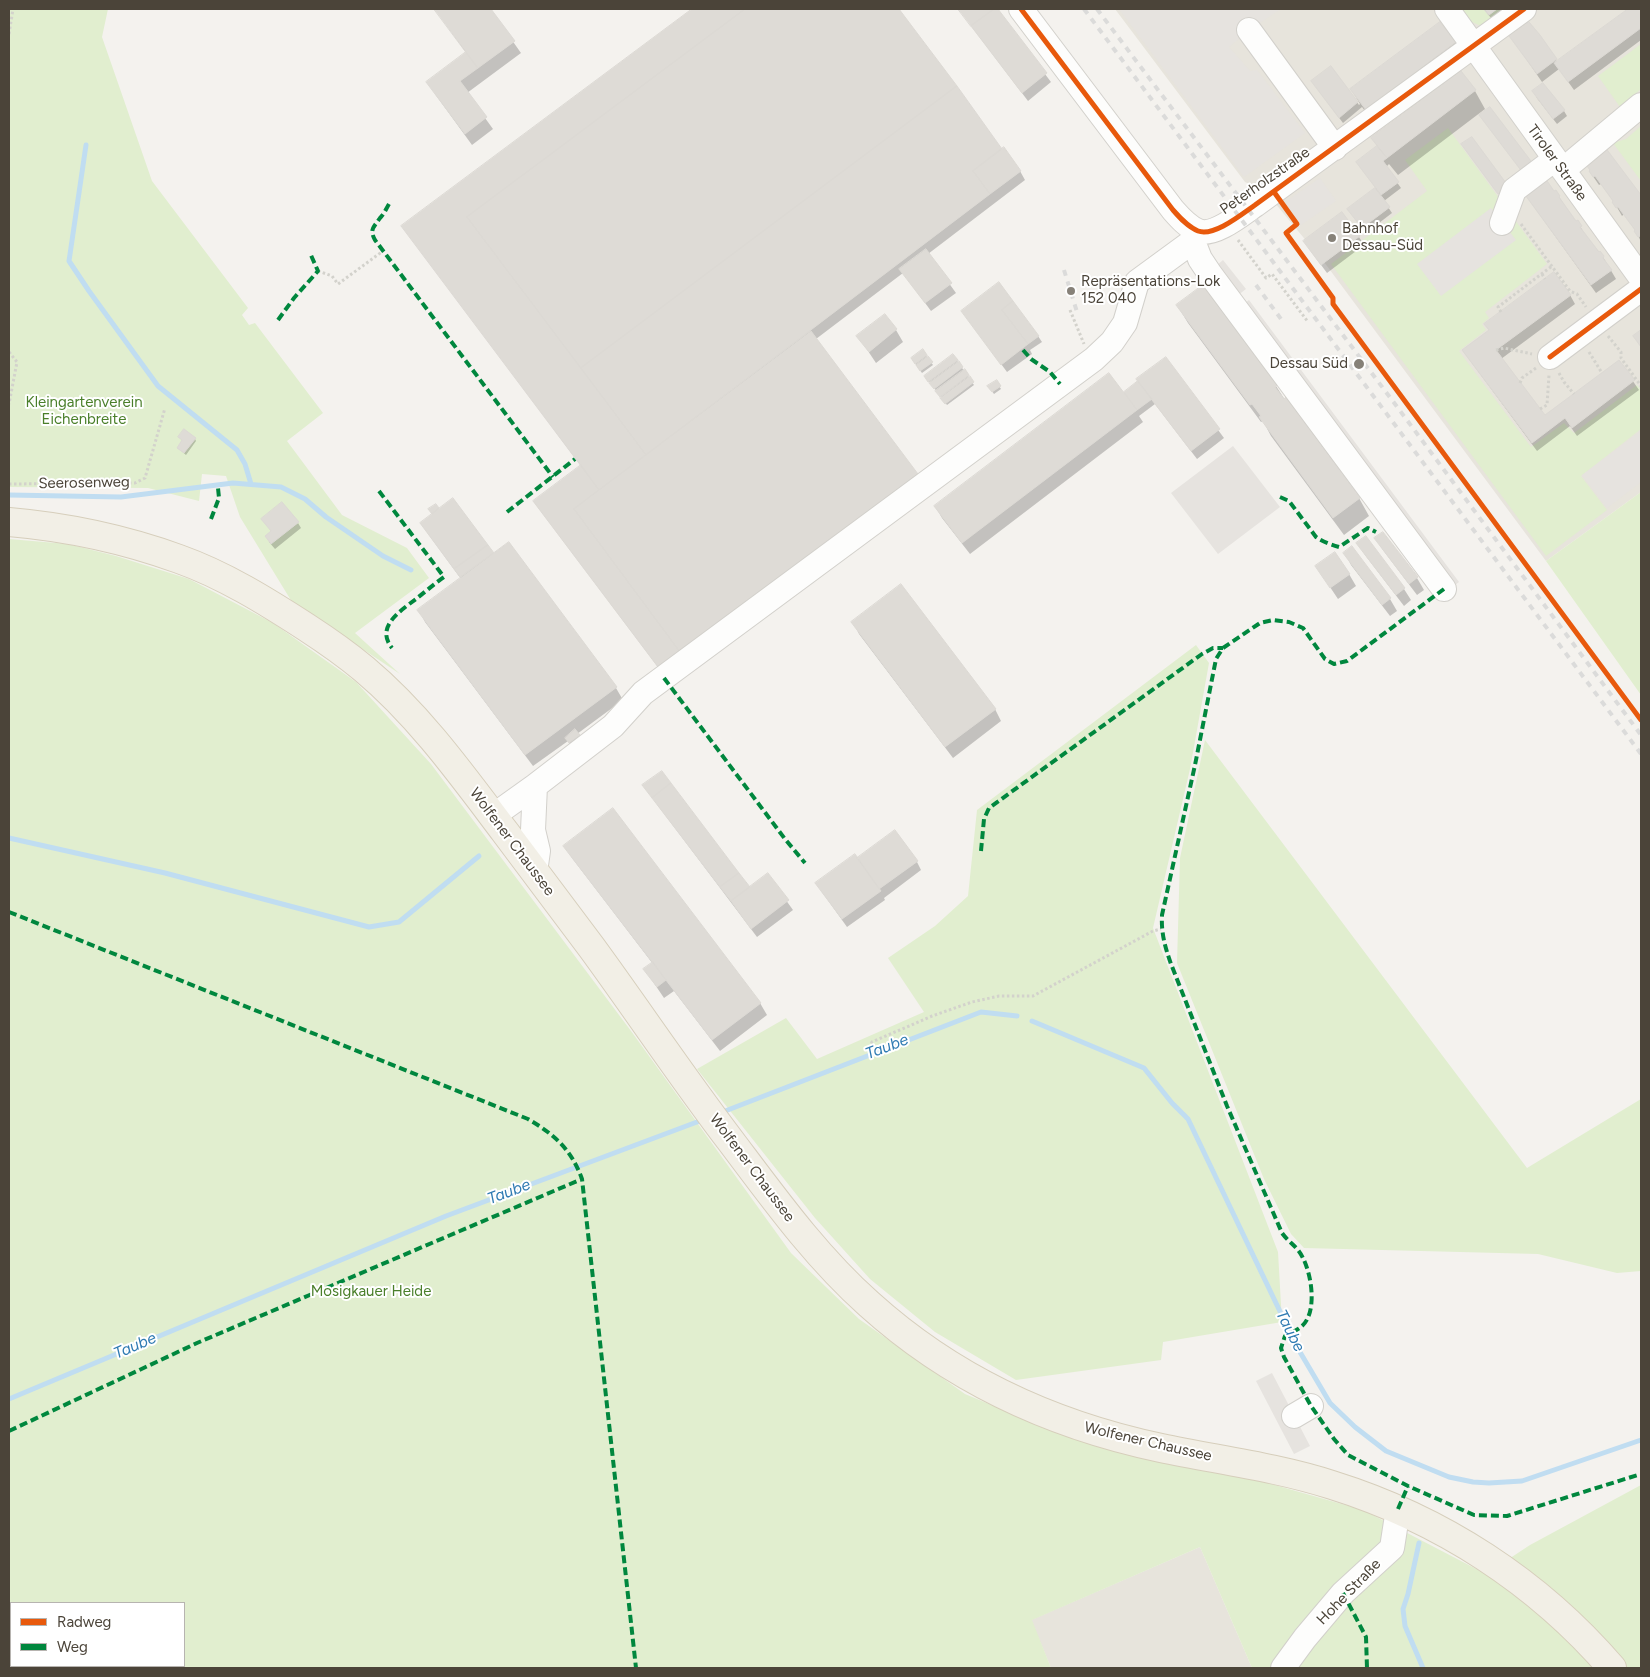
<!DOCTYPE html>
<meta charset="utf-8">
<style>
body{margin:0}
#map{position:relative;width:1650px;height:1677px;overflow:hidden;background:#f4f2ee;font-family:Figtree,sans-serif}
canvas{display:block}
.frame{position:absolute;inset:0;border:10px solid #4b4439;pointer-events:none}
.legend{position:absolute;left:10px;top:1602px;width:175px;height:65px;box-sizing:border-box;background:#fff;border:1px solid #b7b4b0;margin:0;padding:6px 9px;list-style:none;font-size:15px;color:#4b4439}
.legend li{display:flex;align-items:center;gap:10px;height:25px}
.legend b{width:25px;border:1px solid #b7b4b0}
</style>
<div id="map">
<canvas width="1650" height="1677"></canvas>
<div class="frame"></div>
<ul class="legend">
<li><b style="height:6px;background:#e8590c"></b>Radweg</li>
<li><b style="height:6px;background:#00873e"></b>Weg</li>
</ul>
</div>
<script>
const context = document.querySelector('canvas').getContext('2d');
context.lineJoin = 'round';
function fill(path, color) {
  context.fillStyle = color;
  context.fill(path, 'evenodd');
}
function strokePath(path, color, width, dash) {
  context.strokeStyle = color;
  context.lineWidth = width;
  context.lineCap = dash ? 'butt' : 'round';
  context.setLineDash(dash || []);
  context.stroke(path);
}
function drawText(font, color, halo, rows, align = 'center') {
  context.font = font + ' Figtree,sans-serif';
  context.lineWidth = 4;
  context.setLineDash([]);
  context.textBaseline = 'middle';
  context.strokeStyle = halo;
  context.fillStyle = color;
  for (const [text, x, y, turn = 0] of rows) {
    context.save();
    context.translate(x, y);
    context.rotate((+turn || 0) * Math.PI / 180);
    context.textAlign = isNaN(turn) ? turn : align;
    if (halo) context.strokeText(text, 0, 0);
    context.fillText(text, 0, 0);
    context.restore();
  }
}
const residential = new Path2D(`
 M1115,9h526v483l-95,69 -219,-295 -62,-75 -20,-9z
 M1200,1547l52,121h-201l-20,-48z`);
const green = new Path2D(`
 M9,9h99l-6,28 50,144 96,127 -6,7 7,10 6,-2 68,90 -36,28 55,74 65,33 22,30 -74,55 45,41 -108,-72 -52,-85 -14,-41 -24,-2 -3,27 -51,-13 -139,-1z
 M1462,9h40l-21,17 -9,-4z
 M1641,44v45l-21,18 -22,-31z
 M1641,126v55l-28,-38 13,-4z
 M1448,128l99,136 -62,48 4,6 -7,6 4,6 -27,21 72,96 33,-24 10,10 63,-48 4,5v39l-60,47 26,34 -61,46 -215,-292 96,-73 -22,-31z
 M1641,492v203l-95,-134z
 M9,539l59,5 48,12 73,23 84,44 83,59 75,82 200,267 160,222 68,66 106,75 99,41 93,25 93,18 113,32 123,64 44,-29 111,-60v183h-389l-52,-121 -168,73 19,48h-1042zM11,1603h173v63h-173z
 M1196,645l13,18 -19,106 -37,159 125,324 4,70 -119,20 -2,18 -145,20 -81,-48 -65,-53 -55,-61 -118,-149 89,-51 31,41 107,-47 -36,-54 47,-32 33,-30 9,-86z
 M1205,740l322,428 114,-69v172l-24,2 -79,-19 -234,-6 -13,-14 -27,-55 -87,-216 3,-105z`);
const parking = new Path2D(`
 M1119,9h162l-32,21 -20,17 21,24 7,-1 48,63 -61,44z
 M1320,178l16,23 -35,24 -16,-23z
 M1491,208l25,32 -75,56 -24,-32z
 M1223,260l23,29 -9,7 -22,-29z
 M1249,300l210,282 -9,7 -210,-282z
 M1641,431v51l-34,26 -25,-33z
 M1233,446l47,61 -62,47 -47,-61z
 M1272,1373l38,73 -16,8 -38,-73z`);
const shadow = new Path2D(`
 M435,9h55l31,44 -54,40 26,36 -21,16 -37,-51 32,-40z
 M694,9h203l105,142 18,20 5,9 -97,74 28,39 -25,18 -28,-38 -87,66 106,145 -258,191 -130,-173 47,-36 -178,-240z
 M996,9l55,73 -23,19 -56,-74z
 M1484,9h36l-23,17z
 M1630,9h11v31l-67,50 -15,-21 -17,13 -31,-45 45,23 1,3z
 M1440,24l15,19 11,17 -89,67 -15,-20 -19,16 -27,-36 15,-20 28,38 1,-1 -9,-15z
 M1475,91l10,18 -87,66 -9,-11 -3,3 15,21 -17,13 8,12 -26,20 -17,-24 27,-21 2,-41 -5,-8z
 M1536,97l28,14 3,5 -10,8z
 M1602,144l39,53v45l-5,-11 -12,-17 -2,2 -8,-14 -13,-18 -2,1 -9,-13z
 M1554,193l5,4 17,25 3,2 6,11 18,22 13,22 -20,14 -69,-96z
 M1359,237l5,8 -37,28 -17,-23z
 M1570,295l5,9 -74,55 44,58 74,-56 20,29 -62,46 -7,-10 -33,25 -74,-100 27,-20 -4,-6z
 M1177,305l99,81 9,14 74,98 10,18 -25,19 -73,-99 -8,-15 -2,1 -73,-99z
 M962,311l76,25 4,6 -12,8 2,4 -25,18z
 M896,330l7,12 -27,21 -18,-27z
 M923,351l10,14 -11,8 -10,-14z
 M953,355l21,30 -27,20 -22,-29z
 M1165,358l59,80 -27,21 -42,-55 -16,12 4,6 -173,132 -28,-36 -7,-12 188,-112z
 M996,381l5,8 -7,5 -5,-7z
 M180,437l15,2 1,2 -10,14 -8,-7 5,-7z
 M453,500l40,54 15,-11 108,145 7,12 -46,34 8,13 -12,3 -5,-9 -35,25 -108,-144 -6,-12 42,-31 -40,-55 12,-9 -3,-5 6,-4 3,4z
 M298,523l3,5 -26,21 -6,-7z
 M1383,533l34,45 7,12 -7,5 -34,-45 -7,-11z
 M1358,543l46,46 7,11 -7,6 -39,-51z
 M1352,548l38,51 7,12 -7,5 -39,-51 -6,-12z
 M1349,574l7,12 -18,13 -14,-21z
 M853,622l142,87 6,12 -48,37 -94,-124z
 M656,803l94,85 18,-13 25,35 -36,27z
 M565,846l195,157 7,12 -47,36 -46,-60 -10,7 -19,-28 8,-6 -81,-106z
 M857,859l60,3 4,8 -37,28 1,2 -38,27 -25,-35z`);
const stream = new Path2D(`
 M86,145l-17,116 20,30 69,95 79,64 8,14 6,20
 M9,495l112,2 112,-14 48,4 24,12 21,18 57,39 28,14
 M9,838l156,35 204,54 30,-5 80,-66
 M1032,1021l112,47 28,35 16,16 109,228 33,56 25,24 31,24 63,26 24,5 16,1 33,-2 119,-41
 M720,1113l261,-101 36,4
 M9,1399l437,-183 259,-97
 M1419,1543l-11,51 -5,15 2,17 18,42`);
const building = new Path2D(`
 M434,9h57l24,32 -37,27z
 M692,9h53l-278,208 179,238 -47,35 -198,-264z
 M745,9h154l58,77 -376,282 -114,-151z
 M958,9h36l-23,17z
 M994,9h4l49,64 -25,20 -51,-67z
 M1484,9h13l-8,6z
 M1628,9h13v19l-73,54 -14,-19z
 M1440,22l16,20 -90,68 -16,-21z
 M1529,22l11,13 17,24 -20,15 -28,-38z
 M466,52l12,16 -18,13 27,36 -22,17 -39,-52z
 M1331,66l27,36 -19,16 -28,-37z
 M1461,71l15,19 -89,68 -16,-20z
 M1543,83l22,27 -12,9 -21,-28z
 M957,86l45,63 -29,22 17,23 -344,261 -65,-87z
 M1490,107l47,62 -11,8 -47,-62z
 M1472,137l37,50 -11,7 -37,-50z
 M1602,143l39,52v43l-1,-2 -2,1 -4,-6 1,-1 -17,-23 -2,1 -4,-6 1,-1 -18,-25 -2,1 -4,-6 1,-1 -9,-12z
 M1377,146l10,12 -4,3 16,21 -18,13 -25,-33z
 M1004,147l17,24 -31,23 -17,-23z
 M1541,172l13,19 2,-1 4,6 -1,1 17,24 2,-1 4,6 -2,1 19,25 1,-1 4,5 -1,2 9,12 -21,15 -71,-97z
 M1375,188l15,19 -28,21 -15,-19z
 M1342,212l18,24 -39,29 -18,-24z
 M926,249l26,34 -27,20 -26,-34z
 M1554,272l17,23 -75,55 49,65 74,-55 16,20 -63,48 -7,-10 -33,25 -70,-93 27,-20 -5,-6z
 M999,282l14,19 -11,9 26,34 -27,21 -40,-54z
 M1203,285l74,100 -2,2 9,12 2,-2 74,101 -27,20 -74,-101 2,-1 -9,-12 -2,1 -74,-100z
 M1013,301l26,35 -11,8 -26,-34z
 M885,314l12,15 -28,23 -13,-16z
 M1641,330v17l-8,-11z
 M811,331l107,143 -238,178 -106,-143z
 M923,349l4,6 -12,9 -4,-6z
 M953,354l5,6 -30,22 -4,-6z
 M928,356l5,6 -13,9 -4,-6z
 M1166,357l54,72 -29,22 -55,-72z
 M959,361l4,6 -29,22 -5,-6z
 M965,369l4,6 -29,22 -5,-6z
 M1109,373l28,37 -175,133 -28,-37z
 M970,376l4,6 -29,22 -5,-6z
 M997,380l4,6 -9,6 -5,-6z
 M1138,381l14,18 -15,11 -13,-18z
 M184,429l12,9 -12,15 -7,-5 5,-8 -4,-3z
 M581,465l18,25 -25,19 106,143 -22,15 -125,-166z
 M453,498l35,47 -34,24 -34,-46z
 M282,502l17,20 -28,22 -6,-8 6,-5 -10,-12z
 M436,504l3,4 -7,6 -4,-5z
 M1383,532l35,45 -9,7 -35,-46z
 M1366,536l39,52 -9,7 -40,-52z
 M509,542l108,145 -92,68 -108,-145z
 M488,545l6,8 -34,24 -6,-8z
 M1352,546l39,52 -9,7 -39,-52z
 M1335,552l15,22 -20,14 -15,-22z
 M901,584l95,125 -51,38 -94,-125z
 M575,729l5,6 -11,8 -4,-5z
 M662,771l9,12 -19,15 -10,-13z
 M671,783l68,90 -19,14 -68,-89z
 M613,808l148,195 -49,37 -149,-194z
 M895,830l23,31 -39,28 -22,-31z
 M855,854l26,37 -39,28 -27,-36z
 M739,873l11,14 -19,14 -11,-14z
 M768,873l21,27 -38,29 -20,-28z
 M653,962l13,18 -9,7 -14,-18z`);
const path = new Path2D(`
 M9,34l4,-25
 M1285,207l12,17 -11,9 47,65v6l308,416
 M1521,224l49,67 7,3 9,13
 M1238,240l28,38 6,-4 36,48
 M318,271l14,5 6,8 45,-33
 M1542,274l3,5
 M1070,310l14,34
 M1501,312l-3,-5 54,-41
 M1608,336l13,16v6l20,28
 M1496,350l8,-2 28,6
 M9,352l8,10 -8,42
 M1589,352l13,21
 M1559,373l5,9 10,12
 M1520,383l2,-5 14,-10
 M1540,409l7,-4 2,-30
 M9,484l126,-1 10,-5 20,-70
 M869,1048l3,-6 60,-26 40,-14 27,-6h34l120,-65 8,-2`);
const minor = new Path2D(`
 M1021,9l152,201c7,8 15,17 25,21 16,6 44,-17 57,-26l269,-196
 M1447,9l194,269
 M1249,30l86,118
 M1563,170l78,-65
 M1502,223l12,-33 41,-31
 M1193,241l7,18 10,15 234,315
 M1550,357l91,-68
 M535,786l-2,44 5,21 -3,21
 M493,816l42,-30 78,-60 30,-33 451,-334 18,-17 13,-19 12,-41 56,-41 5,-10
 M1294,1416l17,-10
 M1283,1668l22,-30 38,-45 49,-45 6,-39`);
const major = new Path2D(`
 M9,522c58,5 115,17 170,37 45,16 87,42 127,68 20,13 40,27 58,42 55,46 98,106 141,163 29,39 58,77 87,116 46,63 90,129 138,192 43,57 85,116 139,164 83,75 183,121 292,144 57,12 115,19 171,37 109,34 206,97 280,183`);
const rail = new Path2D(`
 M1084,9l557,745
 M1097,9l298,395 246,331
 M1064,270l13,42
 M1256,285l28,38`);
const quiet = new Path2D(`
 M389,204c-3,5 -5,10 -9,14 -6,9 -11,11 -5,22l178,237
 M278,320l16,-22 24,-27 -8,-18
 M1023,350l8,9 19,13 10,12
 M379,491l65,86c-10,7 -19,15 -28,22 -16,12 -41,28 -24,49
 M1280,497l9,4 27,36c7,5 16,8 23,10l29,-19 8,4
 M507,512l68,-53
 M211,519l8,-21 -1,-10
 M1444,589l-97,72 -13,3 -9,-5 -22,-31 -14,-6 -16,-2 -13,3 -37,25 -7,11 -21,106 -33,150c-1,18 3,32 9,49l56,142 55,127c5,7 11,11 16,17 13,16 21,61 4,76 -4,4 -11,7 -17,10l-4,12 3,9 27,49 23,33 14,16 60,31 66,29 33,1 134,-42
 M664,678l121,161 20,24
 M981,851l3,-32 5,-11 213,-154 11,-6h10
 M9,912l519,207c27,16 43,30 54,60l54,489
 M9,1431l188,-88 385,-164
 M1398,1509l10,-23
 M1343,1593l23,44 1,31`);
const cycleway = new Path2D(`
 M1021,9l152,201c7,8 15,17 25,21 16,6 44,-17 57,-26l269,-196
 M1274,192l23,32 -11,9 47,65v6l308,416
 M1550,357l91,-68`);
const markers = [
 [1332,238,5,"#868178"],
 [1071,291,5,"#868178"],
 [1359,364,6,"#868178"]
];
const streetNames = [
 ["Tiroler Straße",1557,163,54],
 ["Peterholzstraße",1265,181,-35],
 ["Seerosenweg",84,483,-1],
 ["Wolfener Chaussee",512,842,53],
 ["Wolfener Chaussee",752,1168,53],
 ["Wolfener Chaussee",1148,1442,13],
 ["Hohe Straße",1349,1592,-46]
];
const poiNames = [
 ["Bahnhof",1342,229],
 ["Dessau-Süd",1342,246],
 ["Repräsentations-Lok",1081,282],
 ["152 040",1081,299],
 ["Dessau Süd",1348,364,"right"]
];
const parkNames = [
 ["Kleingartenverein",84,403],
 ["Eichenbreite",84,420],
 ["Mosigkauer Heide",371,1292]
];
const waterNames = [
 ["Taube",887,1047,-21],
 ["Taube",509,1192,-21],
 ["Taube",1290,1331,63],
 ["Taube",135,1346,-23]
];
fill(residential, '#e7e4dc');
fill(green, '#e1eecf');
fill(parking, '#e6e3df');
fill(shadow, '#0003');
strokePath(stream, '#c0ddf1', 5);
fill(building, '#dedbd6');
strokePath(building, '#dcd9d4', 1);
strokePath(minor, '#d2d0cb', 26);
strokePath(major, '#d6cebb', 30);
strokePath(path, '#d3d2cc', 3, [2.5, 2.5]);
strokePath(minor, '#fdfdfc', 24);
strokePath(major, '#f2efe6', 28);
strokePath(rail, '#dbdbda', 4, [6, 6]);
strokePath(quiet, '#00873e', 4, [8, 4]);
strokePath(cycleway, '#e8590c', 5);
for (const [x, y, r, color] of markers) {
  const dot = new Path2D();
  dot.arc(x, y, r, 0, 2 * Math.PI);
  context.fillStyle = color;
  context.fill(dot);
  strokePath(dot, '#fff', 2);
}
drawText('15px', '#4b4439', '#fff', streetNames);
drawText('15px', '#4b4439', '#fff', poiNames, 'left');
drawText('15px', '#4a7f2a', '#fff', parkNames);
drawText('italic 16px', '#2e7ab2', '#fff', waterNames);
</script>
